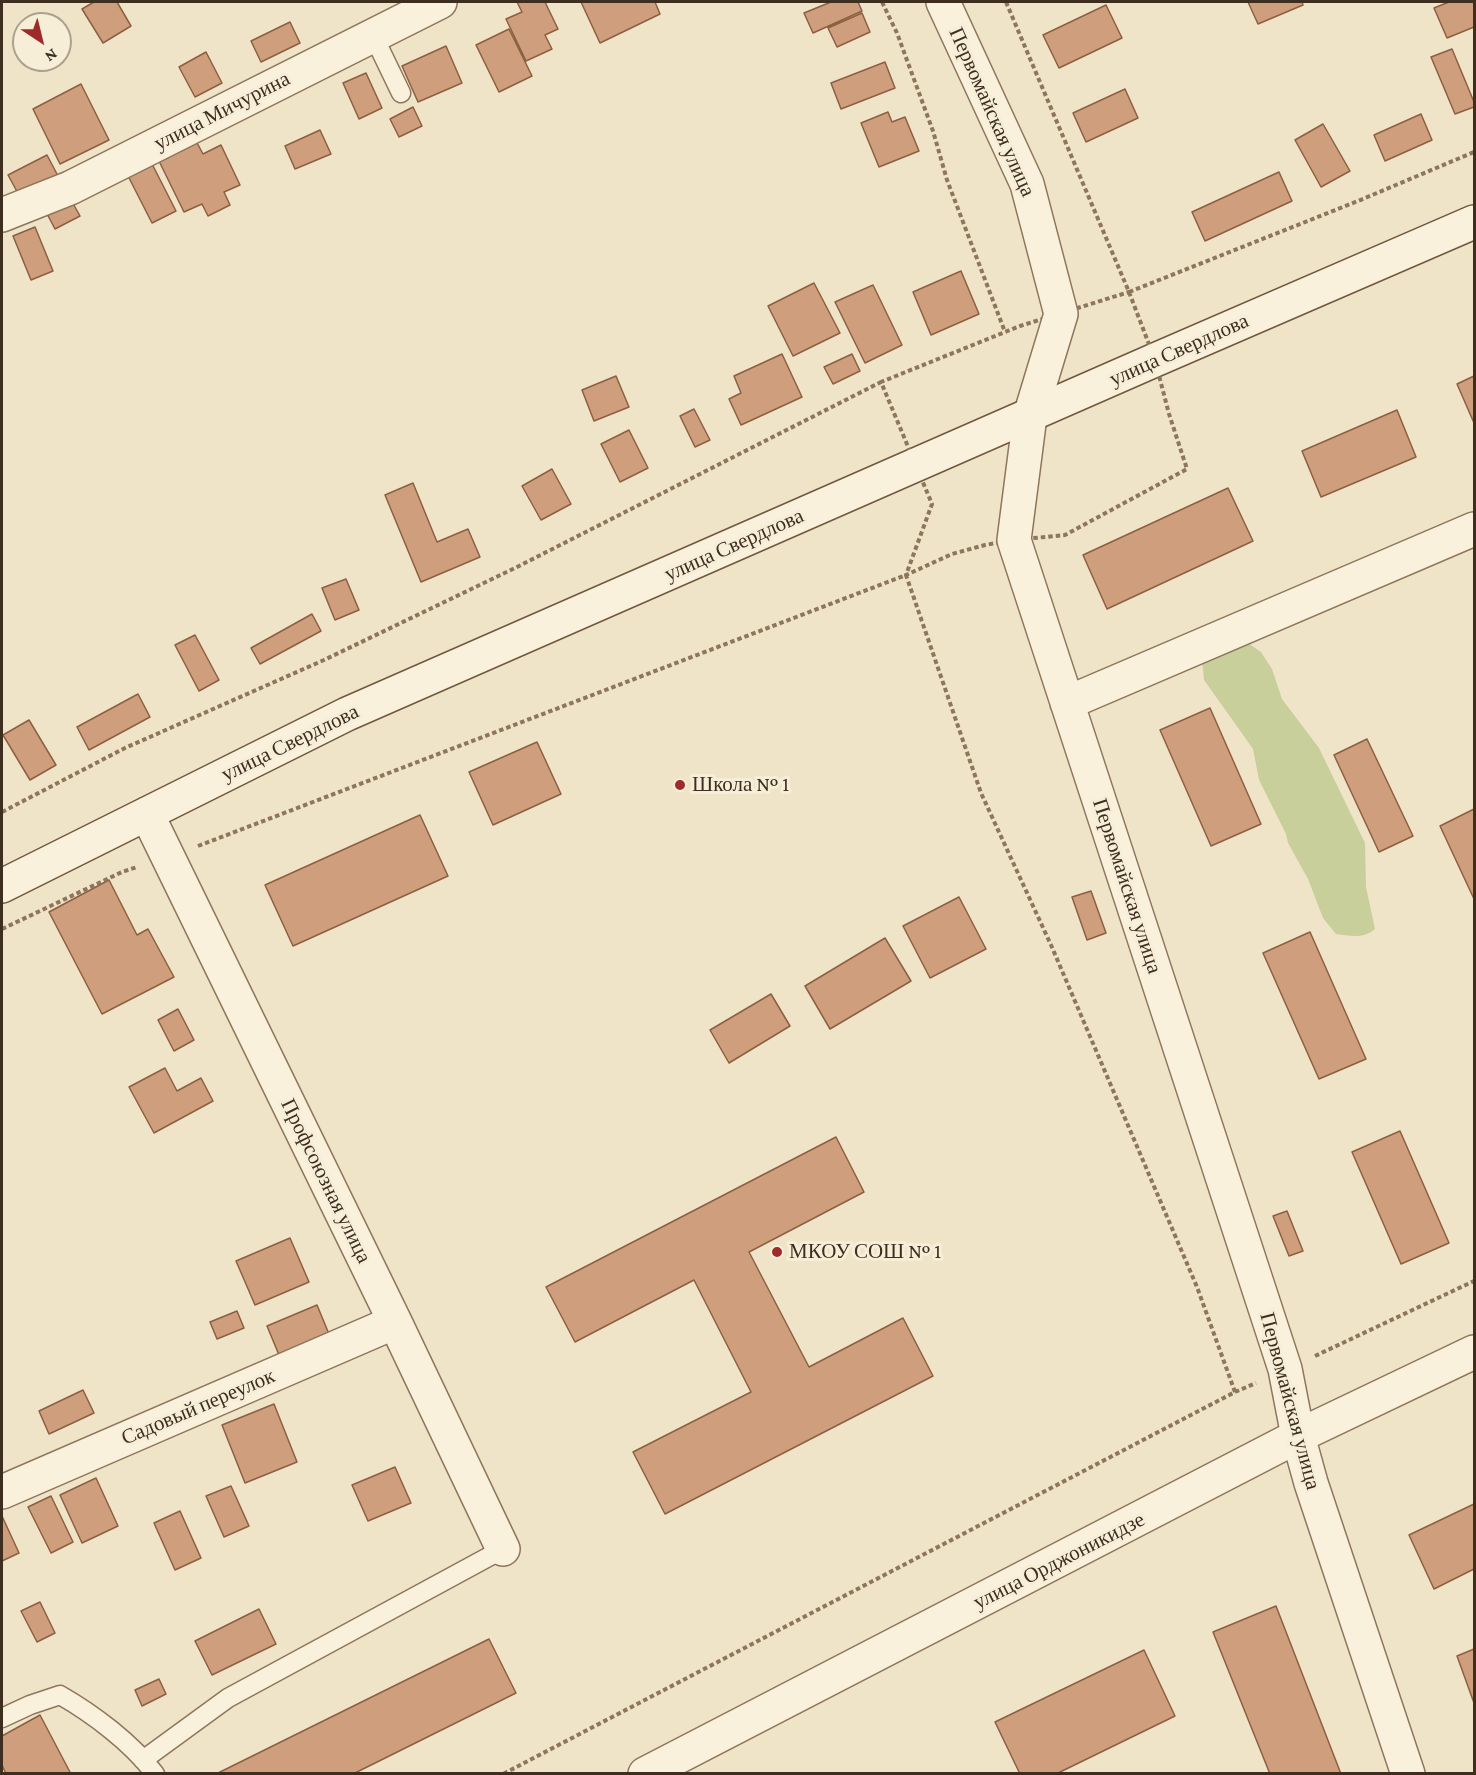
<!DOCTYPE html>
<meta charset="utf-8">
<style>
body{margin:0}
#map{position:relative;width:1476px;height:1775px;overflow:hidden;background:#f0e4c8;font-family:"Crimson Pro",serif}
canvas{display:block}
.frame{position:absolute;inset:0;border:3px solid #3d2e20;pointer-events:none}
.north{position:absolute;left:12px;top:12px;width:60px;height:60px;box-sizing:border-box;background:#f7eed8;border:2px solid #ada18e;border-radius:50%;rotate:145deg;font-size:16px;font-weight:700;line-height:24px;text-align:center;color:#3d2e20}
.north::after{content:'';display:block;margin:auto;width:21px;height:27px;background:#9e2a2b;clip-path:polygon(50% 0,100% 100%,50% 72%,0 100%)}
</style>
<div id="map">
<canvas width="1476" height="1775"></canvas>
<div class="frame"></div>
<div class="north">N</div>
</div>
<script>
const context = document.querySelector('canvas').getContext('2d');
context.lineJoin = 'round';
function fill(path, color) {
  context.fillStyle = color;
  context.fill(path, 'evenodd');
}
function strokePath(path, color, width, dash) {
  context.strokeStyle = color;
  context.lineWidth = width;
  context.lineCap = dash ? 'butt' : 'round';
  context.setLineDash(dash || []);
  context.stroke(path);
}
function drawText(font, color, halo, rows, align = 'center') {
  context.font = font + ' "Crimson Pro",serif';
  context.lineWidth = 6;
  context.setLineDash([]);
  context.textBaseline = 'middle';
  context.strokeStyle = halo;
  context.fillStyle = color;
  for (const [text, x, y, turn = 0] of rows) {
    context.save();
    context.translate(x, y);
    context.rotate((+turn || 0) * Math.PI / 180);
    context.textAlign = isNaN(turn) ? turn : align;
    if (halo) context.strokeText(text, 0, 0);
    context.fillText(text, 0, 0);
    context.restore();
  }
}
const green = new Path2D(`
 M1245,641l16,11 11,17 10,30 37,49 46,95 1,44 9,42c-11,10 -24,7 -39,5l-13,-16 -15,-39 -20,-36 -2,-9 -27,-54 -6,-31 -49,-69 -2,-20z`);
const building = new Path2D(`
 M94,2h23l14,24 -28,17 -21,-34z
 M517,2h28l13,27 -13,6 7,14 -26,12 -20,-42 16,-7z
 M581,2h74l5,12 -60,29z
 M831,2h27l4,9 -49,22 -9,-20z
 M1248,2h54l1,3 -45,19z
 M1449,2h25v25l-27,11 -13,-30z
 M1106,5l16,33 -63,30 -16,-33z
 M862,13l8,19 -33,15 -9,-19z
 M290,22l10,21 -39,19 -10,-21z
 M509,29l23,47 -33,16 -23,-47z
 M446,46l16,37 -44,19 -16,-36z
 M1452,49l22,53v5l-19,7 -24,-57z
 M206,52l16,31 -27,14 -16,-30z
 M885,62l10,26 -54,21 -10,-26z
 M366,73l16,35 -23,11 -16,-36z
 M81,84l28,56 -49,24 -27,-55z
 M1125,89l13,29 -52,24 -13,-29z
 M413,107l9,19 -23,11 -9,-18z
 M888,112l4,10 13,-5 14,34 -40,16 -18,-44z
 M1421,114l11,26 -47,21 -11,-26z
 M1323,124l27,47 -29,16 -26,-47z
 M320,130l11,24 -36,15 -10,-23z
 M195,139l8,15 18,-9 19,40 -16,7 6,13 -22,11 -6,-12 -18,8 -27,-55z
 M47,155l11,21 -38,21 -12,-22z
 M150,160l26,51 -24,12 -26,-51z
 M1279,172l13,29 -87,40 -13,-29z
 M70,198l10,18 -25,13 -10,-19z
 M35,227l18,44 -22,9 -18,-44z
 M961,271l18,43 -48,21 -18,-43z
 M814,283l26,50 -47,23 -25,-50z
 M873,285l29,60 -37,18 -30,-61z
 M782,354l20,43 -61,28 -12,-26 12,-6 -7,-17z
 M852,354l8,17 -27,13 -9,-17z
 M616,376l13,31 -35,14 -12,-31z
 M1474,376v47l-17,-39z
 M694,409l16,31 -15,7 -15,-31z
 M1397,410l19,47 -95,40 -19,-46z
 M629,430l19,38 -28,14 -19,-38z
 M552,469l19,35 -30,16 -19,-34z
 M413,483l24,59 31,-13 12,28 -59,25 -36,-87z
 M1228,488l25,53 -146,68 -24,-54z
 M346,579l13,31 -24,10 -13,-32z
 M312,614l9,17 -61,33 -9,-16z
 M195,635l24,45 -20,11 -24,-46z
 M138,694l12,23 -61,33 -12,-23z
 M1210,708l51,116 -50,22 -51,-116z
 M29,720l27,45 -26,15 -27,-45z
 M1367,739l46,97 -34,16 -45,-97z
 M537,742l24,52 -68,31 -24,-53z
 M1474,809v90l-34,-73z
 M420,815l28,61 -155,70 -28,-61z
 M109,880l28,55 11,-6 26,48 -72,37 -53,-102z
 M1091,891l15,42 -19,7 -15,-43z
 M959,897l27,52 -56,29 -27,-52z
 M1310,932l56,127 -47,20 -56,-126z
 M885,938l26,43 -81,48 -25,-43z
 M771,994l19,32 -61,37 -19,-33z
 M178,1009l16,31 -20,11 -16,-31z
 M165,1068l12,23 24,-13 12,23 -59,32 -25,-46z
 M1400,1131l49,112 -48,21 -49,-112z
 M836,1137l28,55 -115,60 60,115 94,-49 30,58 -268,138 -32,-62 118,-60 -57,-112 -119,62 -29,-55z
 M1287,1211l16,40 -14,5 -16,-40z
 M290,1238l19,44 -54,23 -19,-44z
 M317,1305l12,29 -50,21 -12,-29z
 M237,1311l7,17 -27,11 -7,-17z
 M83,1390l11,23 -45,21 -10,-23z
 M274,1404l23,58 -52,21 -23,-58z
 M395,1467l16,36 -43,18 -16,-36z
 M96,1478l22,48 -36,17 -22,-48z
 M231,1486l18,40 -25,11 -18,-41z
 M51,1496l22,46 -22,11 -23,-46z
 M1474,1504v65l-40,20 -25,-54z
 M180,1511l21,47 -26,12 -21,-47z
 M2,1516l17,37 -17,8z
 M40,1602l15,31 -18,9 -16,-31z
 M1276,1606l65,168h-71l-57,-142z
 M259,1609l17,35 -64,31 -17,-34z
 M489,1639l27,54 -163,81h-137z
 M1474,1649v54l-17,-47z
 M1144,1650l31,66 -119,58h-36l-25,-52z
 M159,1679l7,15 -24,12 -7,-16z
 M40,1715l31,59h-65l-4,-9v-29z`);
const path = new Path2D(`
 M882,2l15,31 36,98 14,49 58,152
 M1006,2l123,290 229,-91 116,-49
 M1129,292l26,68 14,54 18,55 -122,66 -51,5 -29,5 -33,9 -46,21 26,-71 -51,-122 139,-56z
 M2,812l123,-64 199,-88 191,-92 366,-186
 M198,846l708,-271 75,218 70,152 146,342 38,105 -732,382
 M2,929l120,-57 15,-5
 M1315,1356l159,-75
 M1235,1392l21,-9`);
const lane = new Path2D(`
 M373,35l28,58
 M2,1718l28,-13 30,-10c33,19 72,48 95,79
 M143,1760l85,-62 275,-149`);
const street = new Path2D(`
 M943,2l84,182 34,130 -31,102 -16,124 271,829 13,67 13,47 97,291
 M2,215l68,-27 370,-186
 M1067,703l407,-174
 M147,814l248,508 108,227
 M2,1492l393,-170
 M645,1774l653,-338 176,-84`);
const secondary = new Path2D(`
 M2,886l345,-172 808,-354 319,-138`);
const markers = [
 [680,785,6,"#9e2a2b"],
 [777,1252,6,"#9e2a2b"]
];
const streetNames = [
 ["улица Мичурина",222,111,-27],
 ["Первомайская улица",992,112,66],
 ["улица Свердлова",1179,350,-24],
 ["улица Свердлова",734,545,-24],
 ["улица Свердлова",290,743,-26],
 ["Первомайская улица",1127,886,72],
 ["Профсоюзная улица",326,1181,64],
 ["Первомайская улица",1290,1401,75],
 ["Садовый переулок",198,1407,-23],
 ["улица Орджоникидзе",1059,1561,-27]
];
const poiNames = [
 ["Школа № 1",692,785],
 ["МКОУ СОШ № 1",789,1252]
];
fill(green, '#c9cf9b');
fill(building, '#cf9f7d');
strokePath(building, '#8d5f41', 1.5);
strokePath(lane, '#8d765c', 21);
strokePath(street, '#8d765c', 36);
strokePath(secondary, '#6f573f', 36);
strokePath(path, '#8d765c', 4, [4.5, 3]);
strokePath(lane, '#faf1dc', 18);
strokePath(street, '#faf1dc', 33);
strokePath(secondary, '#faf1dc', 33);
for (const [x, y, r, color] of markers) {
  const dot = new Path2D();
  dot.arc(x, y, r, 0, 2 * Math.PI);
  context.fillStyle = color;
  context.fill(dot);
  strokePath(dot, '#f7eed8', 2);
}
drawText('21px', '#3d2e20', '#f7eed8', streetNames);
drawText('21px', '#3d2e20', '#f7eed8', poiNames, 'left');
</script>
